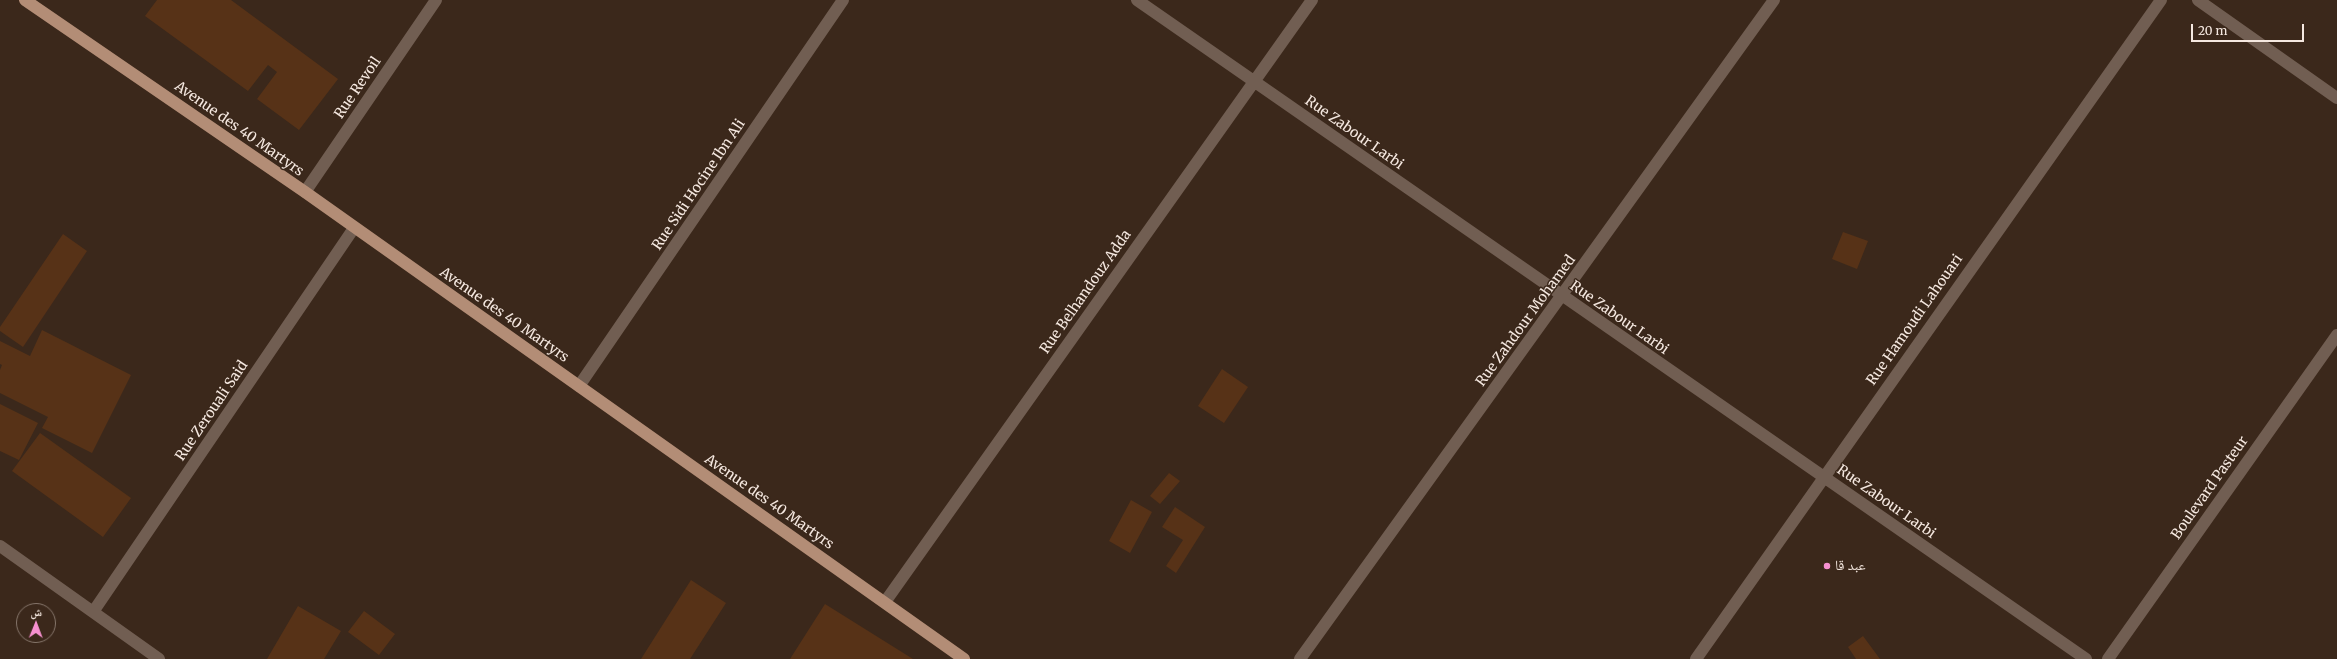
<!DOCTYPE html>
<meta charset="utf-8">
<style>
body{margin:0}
#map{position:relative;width:2337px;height:659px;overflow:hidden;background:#3b281b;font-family:Merriweather,"Noto Naskh Arabic",serif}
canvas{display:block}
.north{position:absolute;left:16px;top:603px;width:40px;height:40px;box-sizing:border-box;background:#3b281b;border:1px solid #85756a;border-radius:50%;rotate:1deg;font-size:11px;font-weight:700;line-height:16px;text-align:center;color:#f5e8e0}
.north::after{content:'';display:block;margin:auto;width:14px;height:18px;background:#f690cf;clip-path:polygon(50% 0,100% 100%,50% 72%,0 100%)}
.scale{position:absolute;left:2191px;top:24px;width:113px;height:18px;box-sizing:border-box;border:2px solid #f5e8e0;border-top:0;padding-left:5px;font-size:12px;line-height:14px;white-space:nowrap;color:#f5e8e0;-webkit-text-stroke:3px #3b281b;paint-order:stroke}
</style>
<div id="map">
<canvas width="2337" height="659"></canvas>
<div class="north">ش</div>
<div class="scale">20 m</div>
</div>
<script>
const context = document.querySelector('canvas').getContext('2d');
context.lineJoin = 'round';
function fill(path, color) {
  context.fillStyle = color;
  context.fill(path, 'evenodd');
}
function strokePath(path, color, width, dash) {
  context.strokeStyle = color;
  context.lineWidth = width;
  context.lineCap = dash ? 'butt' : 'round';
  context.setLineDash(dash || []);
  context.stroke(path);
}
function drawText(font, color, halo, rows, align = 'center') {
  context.font = font + ' Merriweather,"Noto Naskh Arabic",serif';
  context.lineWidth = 3;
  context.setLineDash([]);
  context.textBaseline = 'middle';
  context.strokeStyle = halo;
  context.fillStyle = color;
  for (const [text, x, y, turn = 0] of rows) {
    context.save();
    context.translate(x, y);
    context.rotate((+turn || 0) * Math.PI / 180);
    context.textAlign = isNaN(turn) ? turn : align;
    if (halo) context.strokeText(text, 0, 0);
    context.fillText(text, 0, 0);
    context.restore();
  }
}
const building = new Path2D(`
 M157,0h74l107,79 -39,51 -42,-31 20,-27 -9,-7 -20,26 -103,-75z
 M1843,232l25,9 -11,28 -25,-10z
 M63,234l24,17 -64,96 -23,-16v-4z
 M42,330l89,45 -39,78 -50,-25 6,-11 -48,-24v-23l2,-5 -2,-1v-23l30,15z
 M1222,369l26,18 -24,36 -26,-17z
 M0,404l38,19 -19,37 -19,-9z
 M40,433l91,65 -28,39 -91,-66z
 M1169,473l11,8 -20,23 -10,-8z
 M1131,500l21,12 -22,41 -21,-12z
 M1175,507l30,20 -29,46 -10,-7 17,-26 -21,-13z
 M691,580l35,23 -36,56h-49z
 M825,604l88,55h-123z
 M298,606l43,25 -17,28h-57z
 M364,611l31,23 -16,21 -31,-23z
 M1863,636l17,23h-24l-8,-12z`);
const minor = new Path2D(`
 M1137,0l949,659
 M2198,0l139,98
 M305,192l131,-192
 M579,386l264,-386
 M0,546l159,113
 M885,602l427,-602
 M93,612l261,-384
 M1300,659l474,-659
 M1696,659l465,-659
 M2108,659l229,-324`);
const major = new Path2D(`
 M25,0l280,192 659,467`);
const markers = [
 [1827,566,4,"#f690cf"]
];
const streetNames = [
 ["Rue Revoil",358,88,-56],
 ["Avenue des 40 Martyrs",239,129,35],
 ["Rue Zabour Larbi",1354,133,35],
 ["Rue Sidi Hocine Ibn Ali",699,185,-56],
 ["Rue Belhandouz Adda",1086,292,-55],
 ["Avenue des 40 Martyrs",504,315,35],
 ["Rue Zabour Larbi",1619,318,35],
 ["Rue Hamoudi Lahouari",1915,320,-55],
 ["Rue Zahdour Mohamed",1526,321,-54],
 ["Rue Zerouali Said",212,411,-56],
 ["Boulevard Pasteur",2210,488,-55],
 ["Avenue des 40 Martyrs",769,502,35],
 ["Rue Zabour Larbi",1886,502,35]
];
const poiNames = [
 ["عبد قا",1835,566]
];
fill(building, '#573217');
strokePath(minor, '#715e52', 12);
strokePath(major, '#b38d76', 12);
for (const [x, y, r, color] of markers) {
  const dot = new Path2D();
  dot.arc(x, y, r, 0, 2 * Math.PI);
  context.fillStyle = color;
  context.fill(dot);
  strokePath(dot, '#3b281b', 1.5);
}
drawText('14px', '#f5e8e0', '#3b281b', streetNames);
drawText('14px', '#f5e8e0', '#3b281b', poiNames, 'left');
</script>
